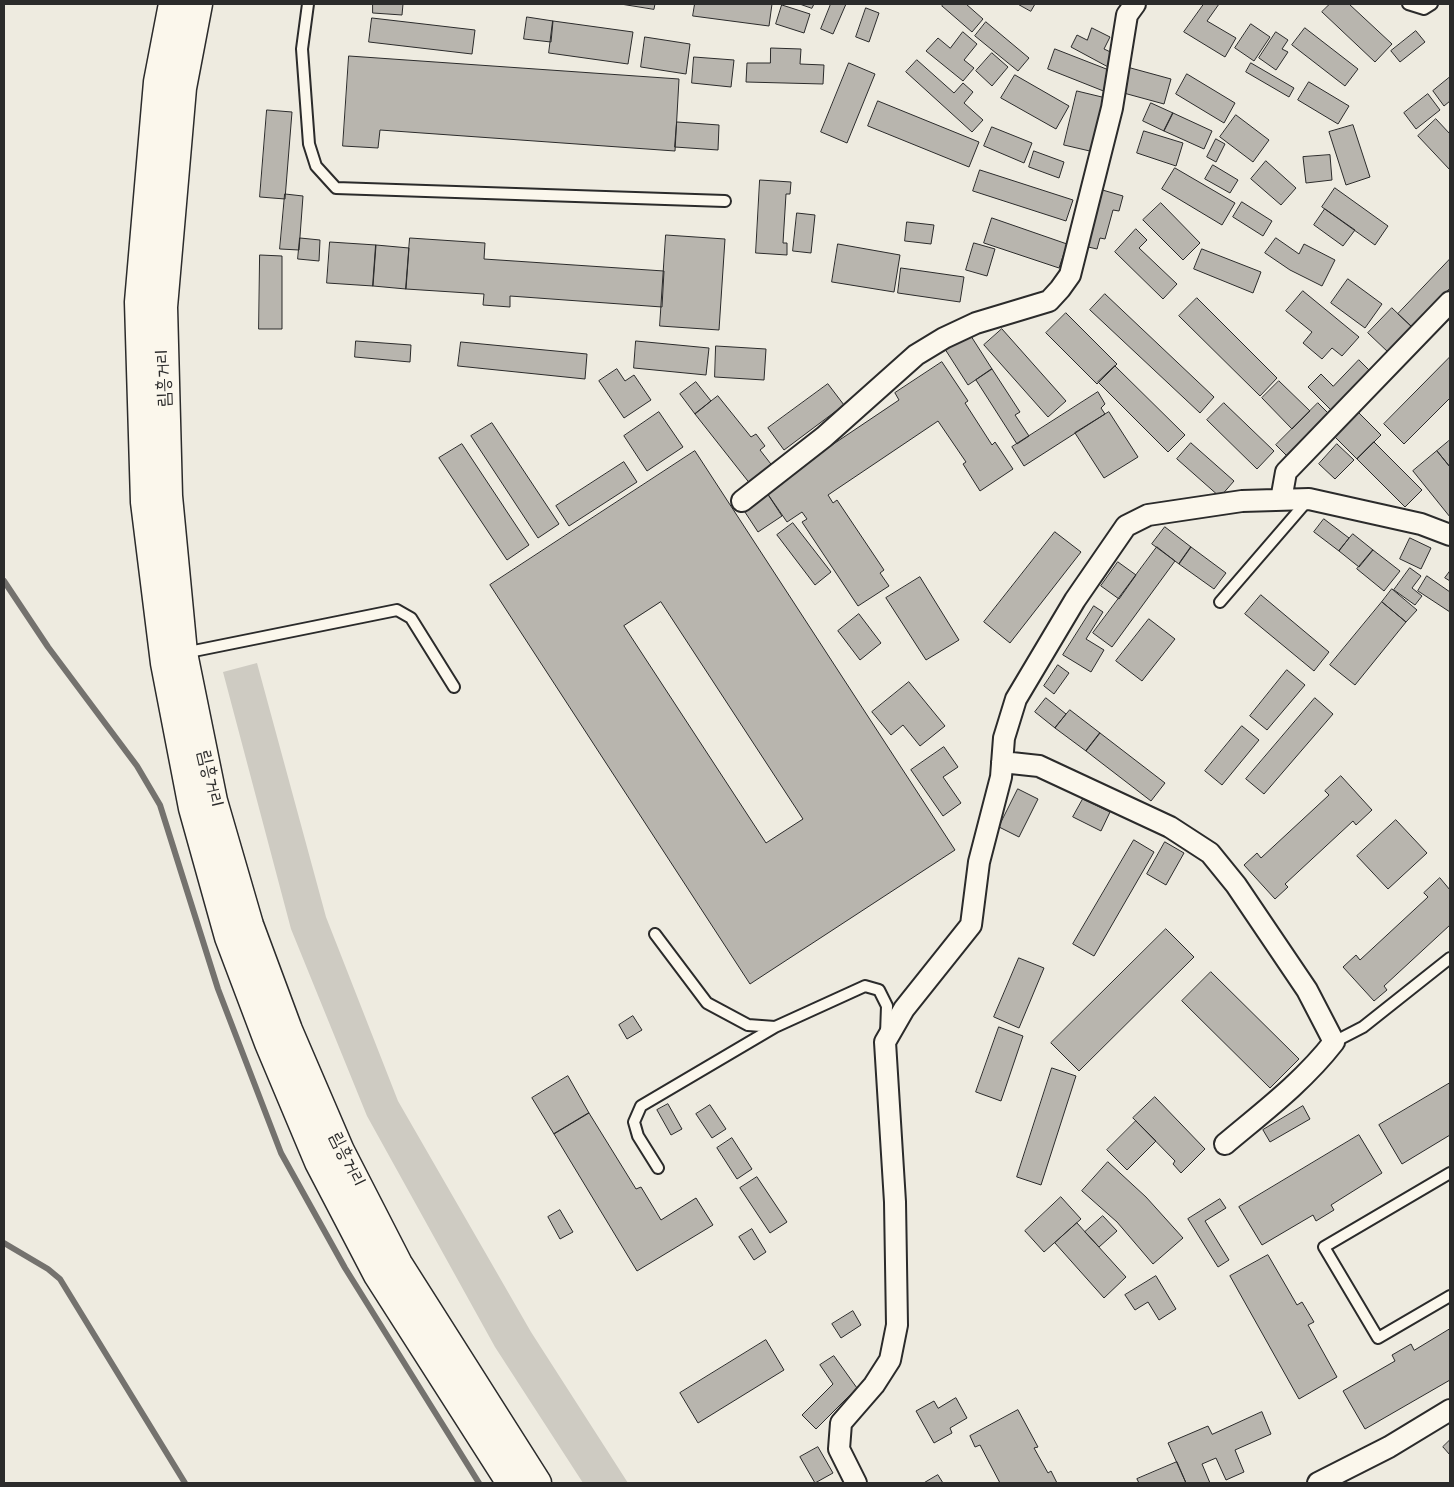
<!DOCTYPE html>
<meta charset="utf-8">
<style>
body{margin:0}
#map{position:relative;width:1454px;height:1487px;overflow:hidden;background:#eeebe0;font-family:Mynerve,sans-serif}
canvas{display:block}
.frame{position:absolute;inset:0;border:5px solid #2b2b2b;pointer-events:none}
</style>
<div id="map">
<canvas width="1454" height="1487"></canvas>
<div class="frame"></div>
</div>
<script>
const context = document.querySelector('canvas').getContext('2d');
context.lineJoin = 'round';
function fill(path, color) {
  context.fillStyle = color;
  context.fill(path, 'evenodd');
}
function strokePath(path, color, width, dash) {
  context.strokeStyle = color;
  context.lineWidth = width;
  context.lineCap = dash ? 'butt' : 'round';
  context.setLineDash(dash || []);
  context.stroke(path);
}
function drawText(font, color, halo, rows, align = 'center') {
  context.font = font + ' Mynerve,"Poor Story",sans-serif';
  context.lineWidth = 4;
  context.setLineDash([]);
  context.textBaseline = 'middle';
  context.strokeStyle = halo;
  context.fillStyle = color;
  for (const [text, x, y, turn = 0] of rows) {
    context.save();
    context.translate(x, y);
    context.rotate((+turn || 0) * Math.PI / 180);
    context.textAlign = isNaN(turn) ? turn : align;
    if (halo) context.strokeText(text, 0, 0);
    context.fillText(text, 0, 0);
    context.restore();
  }
}
const green = new Path2D(`
 M257,663l69,254 72,184 133,231 97,151h-45l-88,-136 -128,-231 -76,-187 -68,-257z`);
const stream = new Path2D(`
 M4,581l44,66 89,119 23,39 58,184 63,164 64,115 134,215
 M4,1243l44,26 12,10 125,204`);
const building = new Path2D(`
 M373,4h30l-1,11 -29,-2z
 M621,4h34l-1,5z
 M695,4h77l-3,22 -76,-10z
 M800,4h14l-2,4z
 M831,4h15l-13,30 -12,-5z
 M944,4h22l17,15 -11,13 -30,-26z
 M1018,4h17l-4,7z
 M1204,4h15l-12,17 29,17 -11,19 -41,-25z
 M1330,4h19l43,40 -17,18 -53,-50z
 M782,5l28,9 -6,19 -28,-9z
 M866,8l13,5 -10,29 -13,-5z
 M527,17l26,4 -2,21 -27,-3z
 M372,18l103,12 -3,24 -103,-12z
 M553,21l80,11 -5,32 -79,-11z
 M986,22l43,36 -11,13 -43,-35z
 M1251,24l19,13 -16,24 -19,-13z
 M1092,28l18,9 -6,12 13,6 -7,13 -39,-21 6,-12 10,5z
 M1305,28l53,41 -13,17 -53,-41z
 M1416,31l9,11 -25,20 -9,-11z
 M963,32l14,12 -13,16 10,8 -11,13 -37,-30 12,-13 12,10z
 M1276,32l12,8 -6,9 6,3 -12,18 -17,-12z
 M645,37l45,7 -4,30 -45,-7z
 M771,48l30,1 -1,15 24,1 -1,19 -77,-2 1,-19h23z
 M1055,49l59,23 -8,20 -58,-23z
 M992,53l16,14 -16,19 -16,-15z
 M349,56l330,23 -4,72 -295,-21 -2,18 -35,-2z
 M694,57l40,3 -3,27 -39,-4z
 M917,60l37,33 9,-10 10,9 -9,11 19,17 -11,12 -66,-60z
 M849,63l26,11 -28,69 -26,-11z
 M1251,63l43,25 -5,9 -43,-25z
 M1127,67l44,12 -7,25 -44,-12z
 M1187,74l48,29 -11,20 -48,-29z
 M1015,75l54,31 -13,23 -55,-31z
 M1450,77v24l-6,5 -11,-15z
 M1309,82l40,24 -11,18 -40,-24z
 M1077,91l29,7 -12,54 -30,-7z
 M1428,94l12,16 -24,19 -12,-16z
 M878,101l101,41 -10,25 -101,-41z
 M1151,103l22,10 -9,18 -21,-10z
 M267,110l25,2 -7,87 -25,-2z
 M1173,113l39,18 -8,18 -40,-18z
 M1236,115l33,25 -16,22 -33,-25z
 M1436,119l14,15v36l-32,-34z
 M677,122l42,3 -1,25 -43,-3z
 M1353,125l17,52 -24,8 -17,-53z
 M992,127l40,16 -8,20 -40,-17z
 M1144,131l39,12 -7,23 -39,-13z
 M1216,139l9,5 -9,18 -9,-5z
 M1034,151l30,11 -5,16 -30,-11z
 M1330,155l2,25 -26,3 -3,-26z
 M1266,161l30,27 -15,17 -30,-26z
 M1213,165l25,15 -8,13 -25,-14z
 M1175,168l60,35 -13,22 -60,-36z
 M980,170l93,30 -7,21 -93,-30z
 M760,180l31,2 -1,12h-4l-3,49h4v12l-31,-2z
 M1335,188l53,38 -13,19 -53,-38z
 M1099,189l24,7 -4,15 -6,-1 -8,29 -5,-1 -3,11 -13,-3z
 M285,194l18,2 -4,54 -19,-1z
 M1242,202l30,19 -9,15 -30,-19z
 M1161,203l39,40 -17,17 -40,-40z
 M1325,209l30,21 -12,16 -29,-21z
 M797,213l18,2 -4,38 -18,-2z
 M992,218l75,26 -8,24 -75,-25z
 M907,222l27,3 -3,19 -26,-3z
 M1136,229l11,11 -8,8 38,36 -14,15 -48,-47z
 M666,235l59,4 -6,91 -59,-4z
 M300,238l20,2 -1,21 -21,-2z
 M410,238l75,5 -1,16 180,12 -2,36 -152,-11v11l-27,-2 1,-11 -78,-5z
 M1276,238l23,16 5,-10 31,16 -13,26 -32,-16 -25,-17z
 M330,242l46,3 -3,41 -46,-3z
 M974,243l21,6 -8,27 -21,-6z
 M838,244l62,11 -6,37 -62,-10z
 M376,245l33,3 -3,41 -33,-3z
 M1202,249l59,23 -8,21 -59,-24z
 M260,255l22,1v73h-23z
 M1450,259v29l-37,40 -15,-14z
 M901,268l63,9 -4,25 -62,-9z
 M1348,279l34,25 -17,24 -34,-25z
 M1303,291l56,46 -17,19 -10,-8 -10,11 -19,-16 9,-11 -26,-21z
 M1105,294l109,103 -14,16 -110,-103z
 M1197,298l80,80 -17,18 -81,-80z
 M1392,308l21,20 -24,25 -21,-20z
 M1066,313l51,51 -20,20 -51,-51z
 M1002,329l64,72 -18,16 -64,-72z
 M969,333l23,36 -24,16 -25,-39z
 M356,341l55,4 -1,17 -55,-5z
 M636,341l73,7 -3,27 -72,-7z
 M461,342l126,12 -2,25 -127,-13z
 M716,346l50,3 -2,31 -49,-3z
 M1450,357v41l-46,46 -20,-20z
 M1359,360l13,13 -39,39 -25,-25 13,-13 12,12z
 M942,362l26,39 -3,2 27,42 3,-3 18,27 -33,22 -17,-27 3,-2 -28,-41 -110,74 5,8 4,-3 47,70 -4,3 9,13 -31,20 -56,-84 5,-3 -5,-7 -15,10 -22,-32 134,-90 -4,-7z
 M1115,366l70,69 -17,17 -70,-70z
 M617,369l8,12 9,-6 17,25 -27,18 -25,-37z
 M992,369l28,43 -5,3 14,21 -12,8 -41,-64z
 M1279,381l31,30 -18,18 -30,-31z
 M696,382l15,19 -16,13 -15,-20z
 M828,384l16,21 -60,45 -16,-22z
 M1098,392l7,12 -4,4 4,6 -81,52 -12,-19z
 M718,396l33,41 5,-3 9,12 -5,4 14,18 -23,17 -56,-71z
 M1224,403l50,48 -17,18 -50,-49z
 M1318,403l12,12 -42,42 -12,-12z
 M659,412l24,35 -36,24 -23,-35z
 M1109,412l29,45 -34,21 -29,-45z
 M1358,412l23,23 -24,24 -23,-23z
 M492,423l67,101 -21,14 -67,-102z
 M1449,441l1,1v25l-13,-16z
 M1374,442l48,48 -17,17 -48,-48z
 M1191,443l43,38 -14,16 -43,-38z
 M462,444l67,101 -22,15 -68,-102z
 M1337,444l17,16 -19,19 -16,-15z
 M695,451l260,399 -205,134 -260,-399zM661,602l142,217 -37,24 -142,-217z
 M1437,451l13,16v50l-37,-46z
 M624,462l13,20 -68,44 -13,-20z
 M765,490l17,26 -24,16 -17,-26z
 M1324,519l25,19 -10,13 -25,-19z
 M793,523l38,49 -16,13 -38,-50z
 M1165,527l26,20 -12,17 -27,-20z
 M1055,532l26,20 -71,91 -26,-21z
 M1353,534l20,16 -14,17 -20,-16z
 M1410,538l21,10 -10,21 -21,-10z
 M1157,547l18,14 -63,86 -19,-14z
 M1191,547l35,26 -12,16 -35,-25z
 M1373,550l27,21 -16,20 -27,-22z
 M1118,562l18,13 -17,24 -18,-13z
 M1410,568l11,8 -9,12 10,8 -7,9 -21,-15z
 M1450,571v10l-5,-3z
 M1427,576l23,16v20l-32,-21z
 M920,577l39,63 -33,20 -40,-62z
 M1392,589l25,21 -11,12 -24,-20z
 M1261,595l68,57 -15,19 -69,-57z
 M1382,602l24,20 -51,63 -25,-20z
 M1094,606l9,6 -17,27 18,11 -13,22 -28,-17z
 M859,614l22,29 -21,17 -22,-29z
 M1149,619l26,20 -33,42 -26,-20z
 M1058,665l11,8 -15,21 -10,-8z
 M1287,670l18,15 -38,45 -17,-14z
 M909,682l36,44 -25,20 -17,-21 -12,10 -19,-23z
 M1046,698l20,16 -11,14 -20,-16z
 M1315,698l18,16 -69,80 -18,-15z
 M1070,710l30,23 -14,18 -31,-23z
 M1242,726l17,14 -37,45 -17,-14z
 M1100,733l65,50 -14,18 -65,-50z
 M944,747l14,20 -15,10 18,26 -18,13 -32,-46z
 M1341,776l31,34 -16,15 -3,-4 -68,63 3,3 -13,12 -31,-34 13,-12 4,5 68,-63 -4,-4z
 M1018,789l20,10 -19,38 -20,-10z
 M1083,799l27,13 -9,19 -28,-14z
 M1396,820l31,33 -39,36 -31,-33z
 M1134,840l20,12 -60,104 -21,-12z
 M1165,842l19,11 -18,32 -19,-11z
 M1440,878l10,12v35l-66,61 3,4 -13,11 -31,-34 13,-12 4,5 68,-63 -4,-4z
 M1166,929l28,28 -115,114 -28,-28z
 M1019,958l25,10 -25,60 -25,-11z
 M1211,972l88,87 -29,29 -88,-87z
 M633,1016l9,14 -15,9 -8,-14z
 M999,1027l24,9 -22,65 -25,-9z
 M1052,1068l24,8 -35,109 -24,-8z
 M568,1076l21,37 -35,21 -22,-36z
 M1450,1083v52l-48,29 -23,-39z
 M1155,1097l50,52 -24,24 -8,-9 2,-3 -42,-43z
 M668,1104l14,25 -11,6 -14,-25z
 M710,1105l16,24 -14,9 -16,-24z
 M1303,1106l7,13 -40,23 -7,-12z
 M589,1113l47,76 5,-2 20,33 35,-22 17,27 -76,46 -83,-137z
 M1136,1121l20,20 -29,29 -20,-20z
 M1359,1135l23,38 -51,32 3,5 -18,11 -3,-6 -51,30 -23,-38z
 M732,1138l20,31 -15,10 -20,-31z
 M1108,1162l38,35 37,41 -30,26 -36,-42 -35,-31z
 M757,1177l30,45 -17,11 -30,-45z
 M1061,1197l20,22 -37,33 -19,-21z
 M1220,1199l6,9 -21,13 24,39 -11,7 -30,-48z
 M560,1210l13,22 -13,7 -12,-22z
 M1103,1216l14,15 -18,16 -14,-15z
 M1077,1223l49,54 -22,21 -49,-55z
 M752,1229l14,23 -12,8 -15,-23z
 M1268,1255l29,50 5,-3 12,20 -6,3 29,52 -38,22 -69,-123z
 M1156,1276l20,33 -17,11 -11,-18 -13,8 -10,-15z
 M853,1311l8,14 -20,13 -9,-14z
 M1450,1329v51l-85,49 -22,-38 52,-30 -3,-6 19,-11 3,6z
 M766,1340l18,30 -86,53 -18,-30z
 M834,1356l23,32 -41,41 -14,-14 31,-31 -13,-19z
 M956,1398l11,20 -17,10 2,5 -18,10 -18,-32 18,-10 4,7z
 M1018,1410l20,37 -4,1 14,25 3,-2 6,12h-57l-20,-38 -5,2 -5,-11z
 M1262,1412l9,22 -36,16 9,22 -18,8 -10,-22 -14,6 8,19h-24l-18,-40 40,-17 4,8z
 M1450,1440v15l-7,-8z
 M818,1447l15,26 -18,10 -15,-26z
 M1177,1462l9,21h-47l-2,-4z
 M938,1475l5,8h-19z`);
const lane = new Path2D(`
 M308,4l-6,45 7,95 7,22 20,22 389,13
 M1408,4l16,5 8,-5
 M1220,602l88,-102
 M184,653l213,-43 14,8 43,69
 M655,934l52,69 41,22 27,2 90,-41 14,4 8,16 -1,28
 M1334,1042l29,-15 87,-69
 M658,1168l-20,-32 -4,-14 7,-16 134,-79
 M1450,1173l-126,74 54,91 72,-42`);
const street = new Path2D(`
 M1281,500l5,-28 164,-170
 M742,501l82,-64 92,-82 28,-17 32,-15 73,-22 11,-12 10,-14 42,-167 15,-93 8,-11
 M1002,762l37,4 131,61 40,26 26,32 71,105 27,52c-31,40 -71,70 -109,102
 M856,1483l-17,-34 2,-26 33,-38 16,-25 7,-35 -2,-123 -10,-160 19,-33 67,-84 8,-63 22,-85 3,-39 12,-39 59,-99 51,-74 22,-11 94,-14 67,-2 112,25 29,11
 M1318,1483l71,-36 61,-37`);
const primary = new Path2D(`
 M173,4l-15,78 -19,220 6,200 20,161 28,145 36,129 40,106 50,119 59,113 133,208
 M198,4l-16,84 -19,219 5,189 15,157 30,148 36,124 39,105 52,121 58,113 139,219`);
const streetNames = [
 ["림흥거리",165,378,-92],
 ["림흥거리",209,779,77],
 ["림흥거리",346,1160,64]
];
fill(green, '#cecbc2');
strokePath(stream, '#74726e', 6);
fill(building, '#b8b5ae');
strokePath(building, '#2b2b2b', 1);
strokePath(lane, '#2b2b2b', 14);
strokePath(street, '#2b2b2b', 24);
strokePath(primary, '#2b2b2b', 31);
strokePath(lane, '#fbf7ec', 10);
strokePath(street, '#fbf7ec', 20);
strokePath(primary, '#fbf7ec', 28);
drawText('18px', '#2b2b2b', '#fbf7ec', streetNames);
</script>
